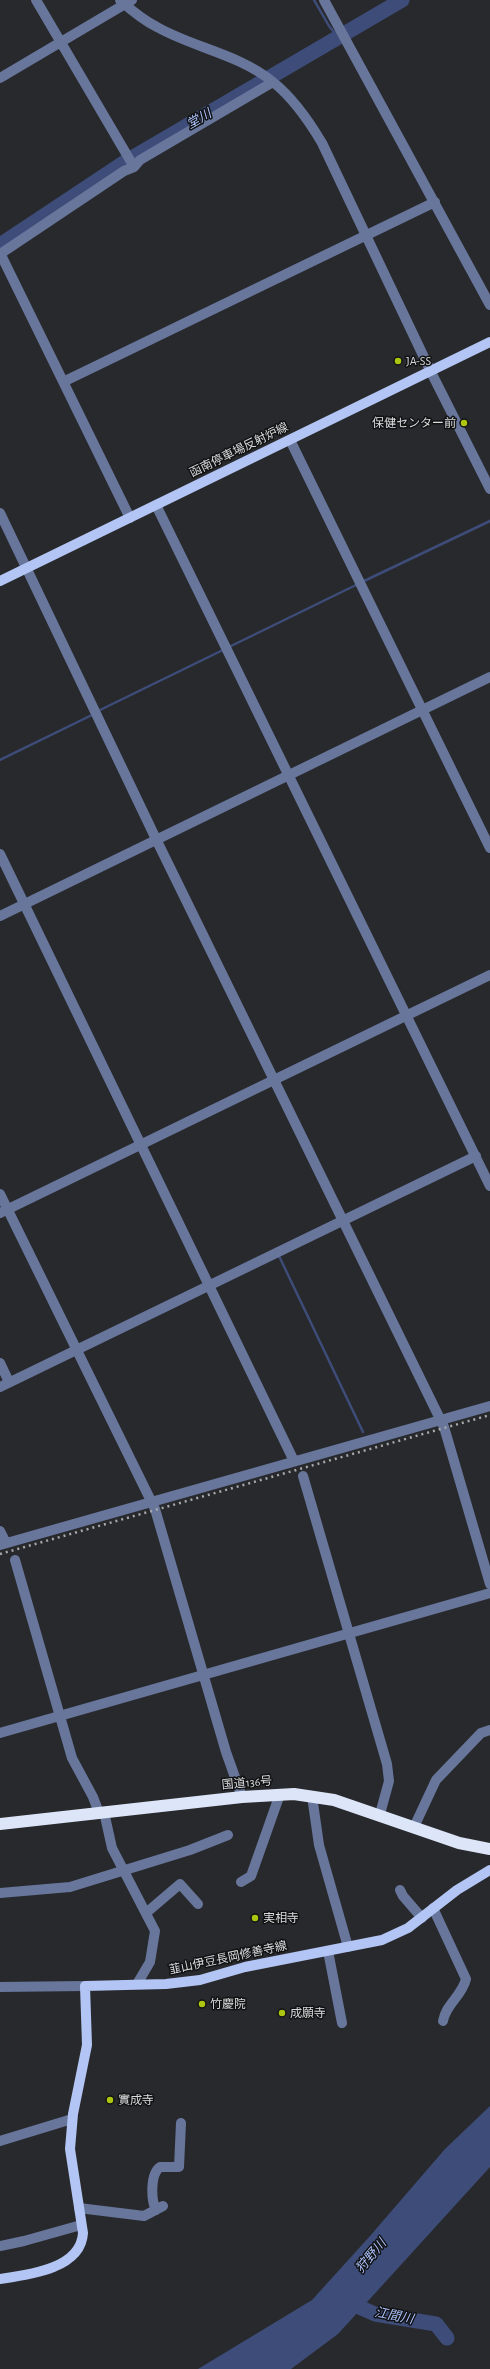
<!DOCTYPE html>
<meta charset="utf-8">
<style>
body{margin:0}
canvas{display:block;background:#28292c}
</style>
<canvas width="490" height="2369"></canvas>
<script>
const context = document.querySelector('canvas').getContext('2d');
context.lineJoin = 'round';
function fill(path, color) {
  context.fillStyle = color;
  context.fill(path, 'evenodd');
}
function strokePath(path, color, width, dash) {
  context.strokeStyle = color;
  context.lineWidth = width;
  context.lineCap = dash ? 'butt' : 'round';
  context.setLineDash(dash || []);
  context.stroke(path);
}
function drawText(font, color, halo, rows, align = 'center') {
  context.font = font + ' "Alegreya Sans","Noto Sans JP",sans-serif';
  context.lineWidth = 3;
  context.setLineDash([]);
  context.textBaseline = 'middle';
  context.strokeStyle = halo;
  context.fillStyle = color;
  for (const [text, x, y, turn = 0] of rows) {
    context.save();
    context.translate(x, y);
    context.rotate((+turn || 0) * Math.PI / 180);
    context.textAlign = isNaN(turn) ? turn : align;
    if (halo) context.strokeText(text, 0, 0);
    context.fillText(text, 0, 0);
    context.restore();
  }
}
const water = new Path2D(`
 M490,2106v61l-152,167 -47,35h-93l114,-69 58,-64 75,-87z`);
const stream = new Path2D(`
 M314,0l15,26 9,11
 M362,582l128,-61
 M229,647l129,-63
 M98,711l127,-62
 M0,760l94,-46
 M279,1256l84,176`);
const river = new Path2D(`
 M0,245l125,-83 277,-162
 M343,2300l32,14 61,10 11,14`);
const minor = new Path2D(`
 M36,0l98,167
 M120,0c11,10 23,20 37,27 37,21 82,27 116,55 20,16 36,39 49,61l109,229 59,117
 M324,0l166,305
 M0,78l132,-78
 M0,253l130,265
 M0,254l124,-83 10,-4 6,-7 133,-78
 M65,381l370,-179
 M290,440l200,408
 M156,505l334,681
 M0,513l156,326 288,588 46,157
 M0,854l294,607
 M0,916l490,-239
 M0,1194l155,315 71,243 16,45
 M0,1213l490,-238
 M0,1363l9,19
 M0,1387l476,-231
 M303,1476l84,288 2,17 -9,33
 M0,1531l6,12
 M0,1545l490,-139
 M15,1560l57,198 21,39 6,16
 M0,1733l490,-140
 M312,1796l7,49 29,102
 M104,1812l8,36 43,83 -5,31 -13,22
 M414,1827l22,-47 45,-47 9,-3
 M241,1882l10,-6 29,-82
 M400,1890l3,6 19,22
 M0,1893l70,-6 120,-37 38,-15
 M433,1908l33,71c-4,17 -20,25 -23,42
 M146,1913l34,-29 18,20
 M328,1951l14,72
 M0,1987l85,-1
 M0,2141l72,-22
 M79,2208l65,8 19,-10
 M156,2210c-5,-10 -6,-36 4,-43h19l2,-44
 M0,2246l24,-5 57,-16`);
const major = new Path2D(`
 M0,581l490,-239
 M0,2279c28,-4 81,-10 83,-46l-13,-84 3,-35 14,-69 -2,-59 81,-2 34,-4 45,-13 137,-27 26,-12 49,-38 33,-20`);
const highway = new Path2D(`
 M0,1824l242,-27 52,-3 40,6 125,43 31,6`);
const rail = new Path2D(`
 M0,1554l490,-139`);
const markers = [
 [398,361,4,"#adc60f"],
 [464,423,4,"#adc60f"],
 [255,1918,4,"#adc60f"],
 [202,2004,4,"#adc60f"],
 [282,2013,4,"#adc60f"],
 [110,2100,4,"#adc60f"]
];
const poiNames = [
 ["JA-SS",406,361],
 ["保健センター前",456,423,"right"],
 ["実相寺",263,1918],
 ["竹慶院",210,2004],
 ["成願寺",290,2013],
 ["實成寺",118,2100]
];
const streetNames = [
 ["函南停車場反射炉線",239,450,-26],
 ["国道136号",247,1783,-5],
 ["韮山伊豆長岡修善寺線",228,1958,-12]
];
const waterNames = [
 ["堂川",199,119,-30],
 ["狩野川",371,2256,-50],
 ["江間川",394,2316,11]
];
fill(water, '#3d4c79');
strokePath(stream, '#3d4c79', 2.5);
strokePath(river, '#3d4c79', 15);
strokePath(minor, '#68769c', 10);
strokePath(major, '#b3c5f4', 10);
strokePath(highway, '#dde5f8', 12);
strokePath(rail, '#a8a9ab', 2.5, [2, 4]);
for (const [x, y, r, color] of markers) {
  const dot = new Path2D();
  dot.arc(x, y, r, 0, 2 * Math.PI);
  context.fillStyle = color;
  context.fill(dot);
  strokePath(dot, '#111213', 1.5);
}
drawText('12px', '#dadbdd', '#111213', poiNames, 'left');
drawText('12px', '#dadbdd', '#111213', streetNames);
drawText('italic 13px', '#acc1fb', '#111213', waterNames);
</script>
